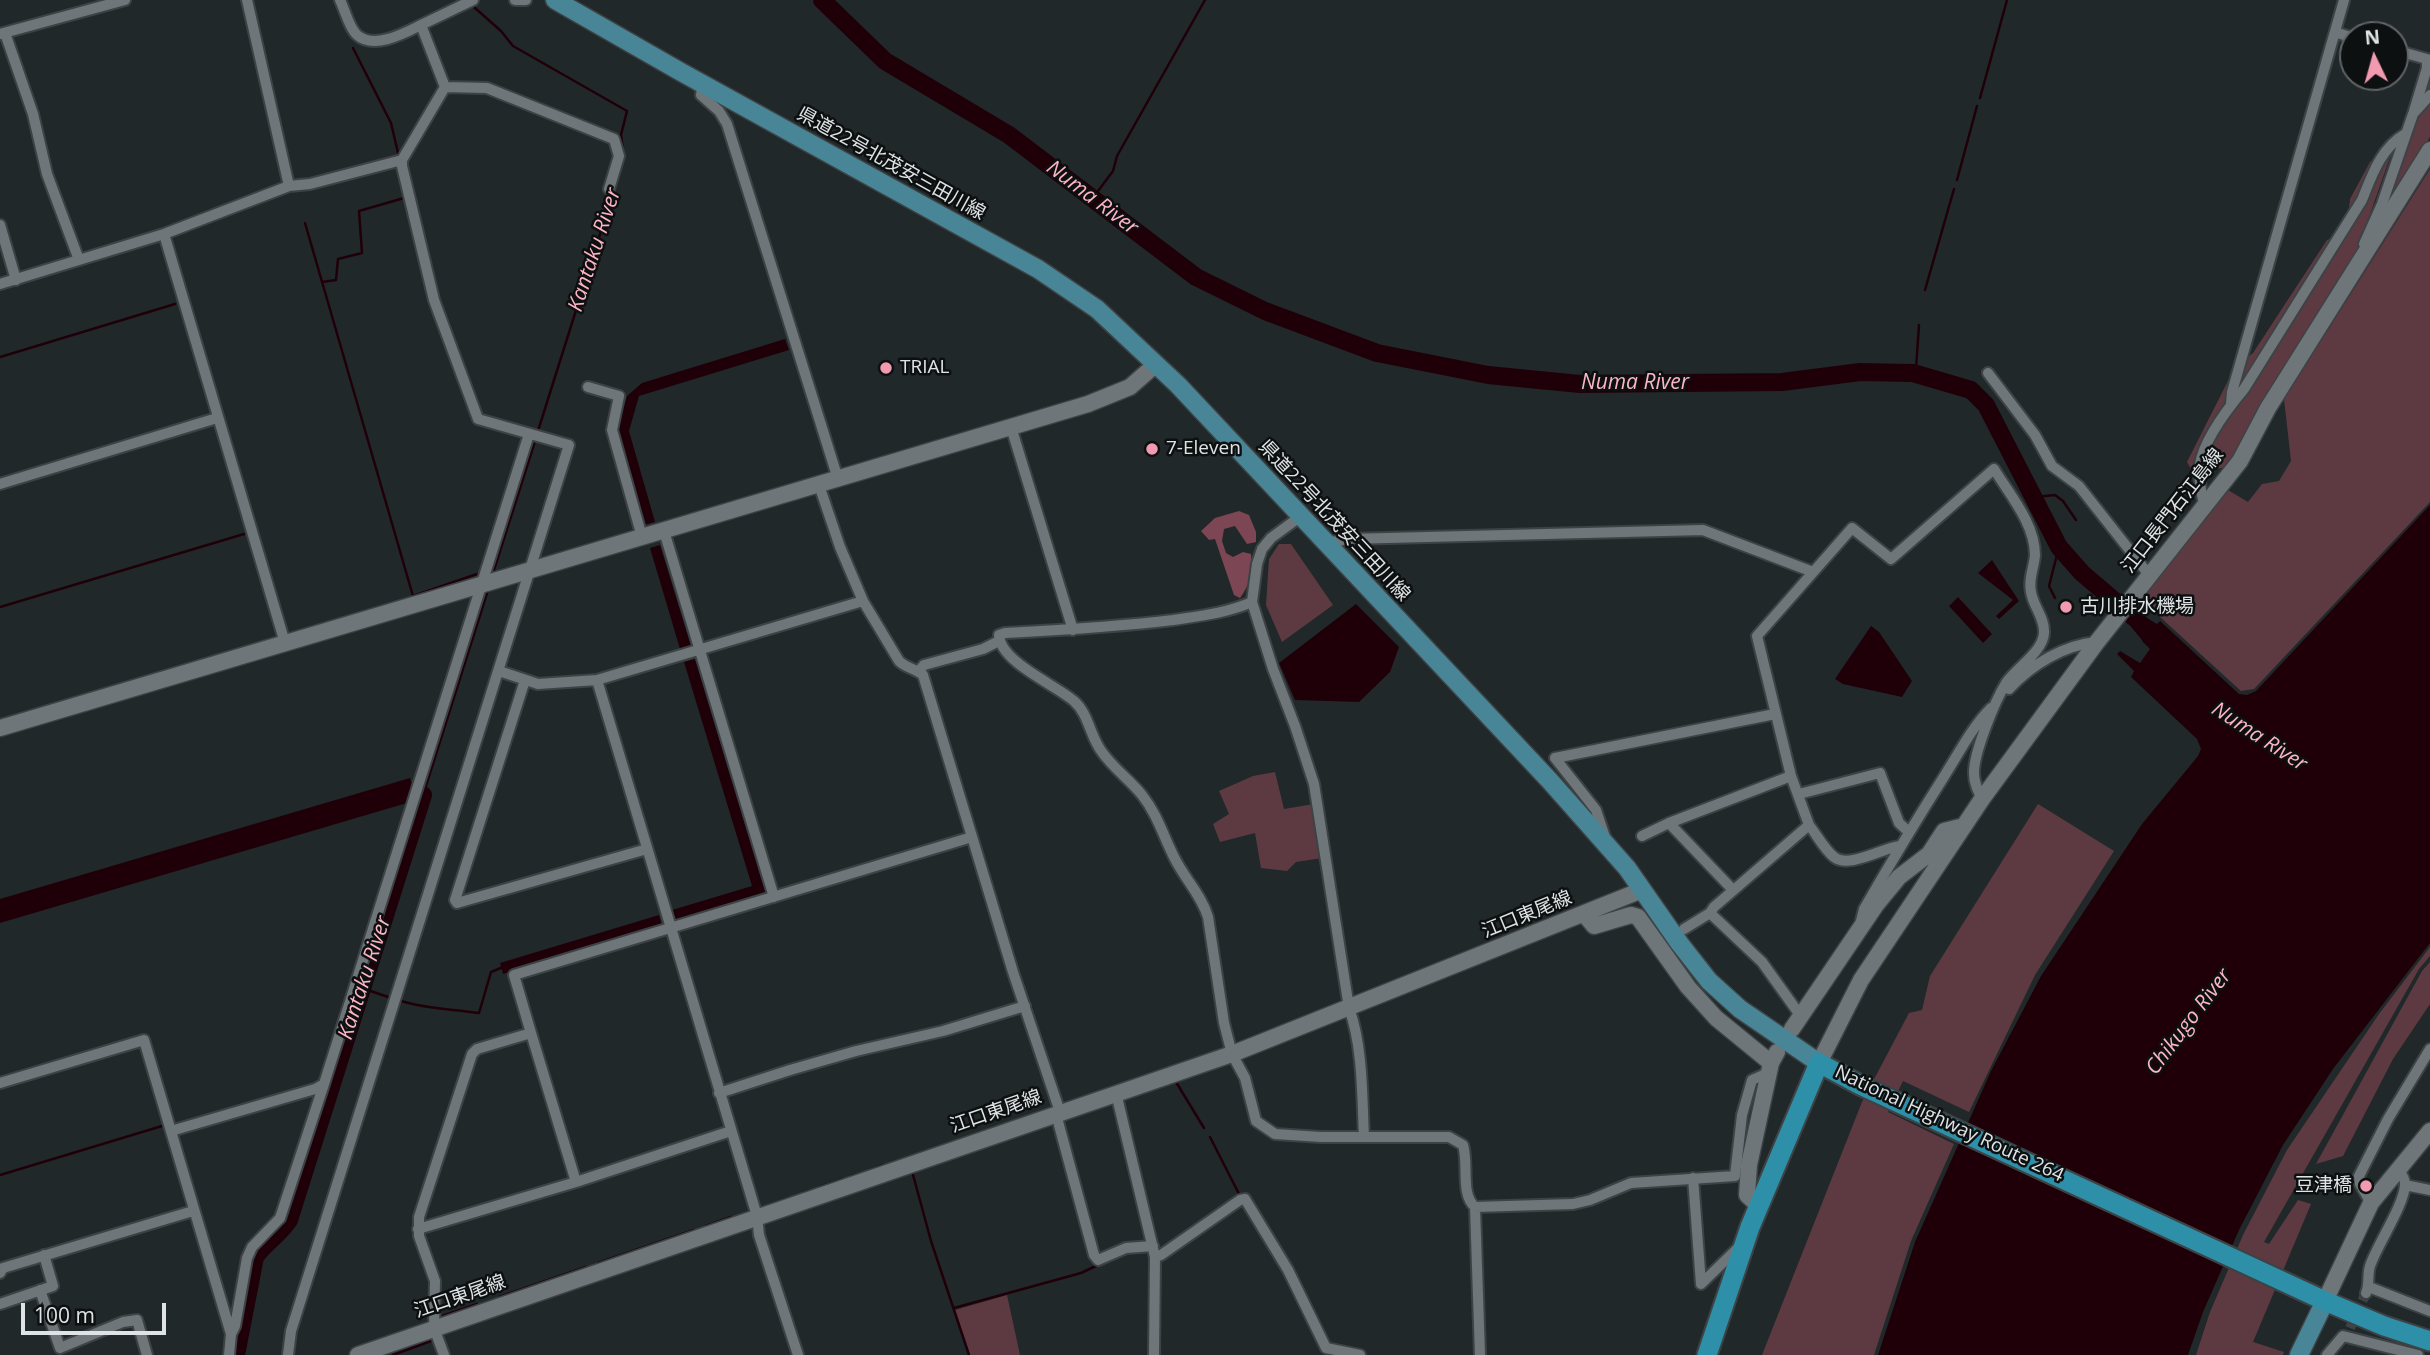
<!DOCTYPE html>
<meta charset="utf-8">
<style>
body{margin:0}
#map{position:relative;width:2430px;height:1355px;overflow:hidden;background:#21282a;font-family:"Open Sans",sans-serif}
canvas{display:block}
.north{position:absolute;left:2339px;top:21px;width:70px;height:70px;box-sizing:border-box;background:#0d1011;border:2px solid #616466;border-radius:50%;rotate:355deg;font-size:19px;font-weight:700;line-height:28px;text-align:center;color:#dfe3e5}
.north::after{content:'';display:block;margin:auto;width:24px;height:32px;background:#f29ab0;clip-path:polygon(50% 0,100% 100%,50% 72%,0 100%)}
.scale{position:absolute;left:21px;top:1303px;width:145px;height:32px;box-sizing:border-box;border:4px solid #dfe3e5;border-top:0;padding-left:9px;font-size:21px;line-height:24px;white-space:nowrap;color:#dfe3e5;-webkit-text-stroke:5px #0d1011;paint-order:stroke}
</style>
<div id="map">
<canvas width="2430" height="1355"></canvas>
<div class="north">N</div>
<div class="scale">100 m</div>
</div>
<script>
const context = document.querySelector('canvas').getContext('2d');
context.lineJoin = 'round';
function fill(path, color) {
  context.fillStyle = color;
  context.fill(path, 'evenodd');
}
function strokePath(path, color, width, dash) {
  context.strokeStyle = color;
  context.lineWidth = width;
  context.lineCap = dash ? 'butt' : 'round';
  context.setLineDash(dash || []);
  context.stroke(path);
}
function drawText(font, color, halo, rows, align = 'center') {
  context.font = font + ' "Open Sans","Noto Sans JP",sans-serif';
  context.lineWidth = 5;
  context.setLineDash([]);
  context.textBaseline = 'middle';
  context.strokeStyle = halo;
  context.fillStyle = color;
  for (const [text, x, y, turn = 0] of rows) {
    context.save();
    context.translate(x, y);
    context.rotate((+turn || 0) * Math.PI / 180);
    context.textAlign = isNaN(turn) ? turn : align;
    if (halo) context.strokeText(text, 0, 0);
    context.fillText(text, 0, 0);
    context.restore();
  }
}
const green = new Path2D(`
 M2430,82v55l-50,81 32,-84 12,-41z
 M2394,146l-42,119 -126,202 -32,7 -7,-12 47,-93 19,-16 74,-113 19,-6 4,-35 20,-37z
 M2430,169v333l-176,187 -13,2 -81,-74 -16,-23 84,-104 20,12 14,-18 17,-3 12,-20 -7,-62z
 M1279,544h12l42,61 -51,37 -16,-37 3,-46z
 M1275,772l9,37 30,-5 8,54 -26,4 -9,9 -26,-3 -6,-35 -35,9 -7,-18 16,-10 -10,-23 34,-15z
 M2038,804l76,47 -79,124 -66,137 -66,-31 -15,31 66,32 -43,97 -37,114h-112l100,-253 47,-89 13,-3 8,-34z
 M2430,947v9l-11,13 -155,273 5,2 29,-44 13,4 -58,138 31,10 -1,3h-87l14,-43 33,-77 44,-85 92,-136z
 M2430,962v42l-37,55 -50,97 -27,8 106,-193z
 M1007,1295l13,60h-50l-15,-45z`);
const forest = new Path2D(`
 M1239,511l10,4 7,17v10l-9,2 -12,-18 -11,3 -2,12 4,12 7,4 10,-5 8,2c2,16 -1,31 -11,44l-6,-3 -19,-56 -6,1 -8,-9 14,-13z`);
const water = new Path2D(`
 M785,339l4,11 -150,46 -10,35 26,91 -11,3 -27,-94 10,-35 15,-13z
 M2430,505v438l-97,126 -50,76 -44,85 -36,82 -15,43h-310l37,-113 76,-171 50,-95 101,-152 56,-68 3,-7 -4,-10 -66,-62 3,-6 -17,-17 3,-3 20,12 10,-14 -8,-8 2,-3 -3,-6 -8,-7 9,-10 15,9 3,-3 79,73 8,1 9,-4z
 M660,545l31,101 -11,3 -30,-101z
 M1992,560l27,41 -20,18 -3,-3 17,-16 -35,-27z
 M1958,597l34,37 -9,9 -34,-37z
 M1356,604l43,43 -9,25 -31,30 -64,-2 -16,-37z
 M1871,626l8,6 33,49 -10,16 -59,-13 -8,-5z
 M695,659l71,235 -90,27 -4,-11 80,-24 -68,-224z
 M410,778l3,9 -6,16 -407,120v-24z
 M659,915l3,11 -159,48 -3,-11z`);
const stream = new Path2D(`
 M472,3l3,5 26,23 12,15 114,65 -6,24 3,23 -87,276
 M353,48l38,75 7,30
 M1980,98l27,-98
 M1957,180l20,-74
 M1092,199l21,-28 4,-15 88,-156
 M305,223l108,373 64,-22
 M322,282l14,-2 2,-21 24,-6 -3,-42 45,-13 -2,-9
 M1925,290l29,-101
 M0,357l175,-53
 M1913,373l3,-4 3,-44
 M2035,497l20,-2 8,6 13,19
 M493,573l42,-132
 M2055,598l-6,-12 10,-39
 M0,607l244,-73
 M423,795l64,-202
 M362,988l29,10
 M401,1001c25,8 52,8 78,12l12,-41 12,-5
 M1176,1082l28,46
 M1210,1137l29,57 -14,10
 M891,1163l5,-2
 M868,1171l15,-6
 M912,1171l19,70 38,114
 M0,1175l162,-49
 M851,1176l8,-2
 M820,1187l23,-8
 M803,1193l6,-2
 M763,1207l26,-9
 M706,1226l25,-9
 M598,1263l96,-33
 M499,1297l87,-30
 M954,1308l127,-35 17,-8
 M442,1316l35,-12
 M393,1355l38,-14`);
const river = new Path2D(`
 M822,0l63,61 124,74 187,142 69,34 112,42 111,22 92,9 202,-2 78,-10 53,1 58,17 15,15 73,142 23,26 55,47 15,18
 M236,1355l19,-98c10,-14 24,-22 34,-37l134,-425`);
const streetTunnel = new Path2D(`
 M2350,1328l16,-35`);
const street = new Path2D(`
 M247,0l42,186
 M340,0c5,10 9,28 17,35 17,15 48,-2 64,-10
 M515,0h11
 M2335,32l18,6
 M5,33l28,81 14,60 32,86
 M0,34l125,-34
 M2395,50l35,10
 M703,84l-2,11 18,16 8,13 111,355
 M445,87l42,1 127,51 5,17 -10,33
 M2414,111l13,-43v-9
 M0,225l16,55
 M164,234l121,409
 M2364,244l18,-40 31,-90 17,-19
 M0,284l164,-50 125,-48 21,-2 92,-24
 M1988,373l47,62 17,31 27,20 71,90
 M588,387l31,9 -7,34 30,107
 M2231,404l1,-12 112,-392
 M1011,427l62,203
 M0,484l217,-66
 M819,485l21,62 23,54 36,60c7,7 17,8 24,14l90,297 47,140
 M2205,507c-4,-14 -7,-29 -5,-43 4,-24 29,-57 44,-75l118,-189c10,-25 19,-52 43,-66
 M1301,516l-30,22 -9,11 -5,15 -5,38 21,67 22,57 19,58 35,224c14,38 13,89 15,129
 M664,531l110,366
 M1326,543l22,-4 355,-9 110,42
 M1252,602c-25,11 -53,14 -79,18 -56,7 -112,10 -168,13l-6,2c1,27 57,50 75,66 15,13 16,36 28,51 11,16 28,28 40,43 15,19 21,40 32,62 10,21 27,37 34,60l16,106 8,31 13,24 11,43 19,13 46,3h128l14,8c6,19 -3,49 12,62l5,148
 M499,671l39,13 59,-4 266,-79
 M919,671l5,-6 59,-16 16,-8
 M525,680l-70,220 2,3 190,-54
 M597,680l160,536 2,19 39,120
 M2009,689c23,-25 55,-44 88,-47
 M1799,794l81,-21 19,50 10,9
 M1669,823l64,67
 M1809,825c8,10 15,24 25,32 15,12 48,-9 66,-11
 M1642,836l27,-13 122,-47
 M1605,837l-9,-27 -41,-52 220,-44
 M1710,913l52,49 38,53
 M1861,921l3,-12c26,-45 53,-90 81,-134 14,-22 27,-48 46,-67
 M1684,929l26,-16 4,-6 95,-82 -18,-49 -34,-140 95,-108 39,31 103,-90c16,26 41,55 41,86 -1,13 -7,24 -4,37 2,14 14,26 13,41 -1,19 -28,35 -38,50 -11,18 -33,71 -32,91 0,9 4,17 8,25
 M531,1033l45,149
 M0,1083l144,-43 87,294 -2,21
 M719,1093l71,-23 66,-19 87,-20 82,-25
 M1116,1093l39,164 -1,98
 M1056,1114l38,141 4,5 28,-12 27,-2
 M171,1131l144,-42 9,-5 205,-650
 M1693,1178l8,106
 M2405,1185l25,5
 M2371,1203l-11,-19 -1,-8 29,-57 42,-70
 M1475,1207l98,-3 17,-4 41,-17 104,-7 7,-61 10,-35 18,-8
 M418,1229l158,-47 155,-51
 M1155,1257l6,-2 79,-55 5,-1 43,71 38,78 34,7
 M0,1273l3,-5 190,-57
 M1701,1284l38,-37
 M2369,1287l61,24
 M40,1290l20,58 63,-26 14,-2 10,35
 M2366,1293c4,-9 1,-18 4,-27 7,-21 35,-62 35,-82 0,-6 -4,-11 -7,-15
 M0,1304l53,-18 -9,-31
 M231,1334l4,-8 12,-68 5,-11 28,-29 44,-134
 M288,1355l3,-24 278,-886 -91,-26 -44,-119 -32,-134v-6l43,-73 -24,-62 52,-25
 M444,1355l-10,-27 1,-47 -16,-45v-19l53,-163 5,-5 54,-16 -17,-58 458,-138
 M2327,1355l16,-19 75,19`);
const secondary = new Path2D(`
 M0,728l1088,-324 42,-17 25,-22
 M1584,914l10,12 37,-11 7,2 50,70 28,31 55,45
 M1792,1029l84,-124 23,-28 30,-23 15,-23 20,-5
 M1819,1063l42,-83 121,-181 115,-157 143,-181 28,-53 162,-258
 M1759,1206l-12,-11 2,-30 22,-102 6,-11
 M2325,1301l46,-98 59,-72
 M358,1355l874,-301 410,-164`);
const primary = new Path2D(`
 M555,0l126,72 357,197 59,40 81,76 372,396 77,87 53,76 29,37 31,28 79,54
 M2299,1355l26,-54`);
const highway = new Path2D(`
 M1707,1355l43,-128 69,-164 41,22 465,216 59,25 46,15`);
const markers = [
 [886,368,7,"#f29ab0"],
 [1152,449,7,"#f29ab0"],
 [2066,607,7,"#f29ab0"],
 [2366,1186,7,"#f29ab0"]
];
const streetNames = [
 ["県道22号北茂安三田川線",891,164,29],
 ["江口長門石江島線",2173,511,-52],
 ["県道22号北茂安三田川線",1334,521,47],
 ["江口東尾線",1527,915,-22],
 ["江口東尾線",996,1112,-19],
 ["National Highway Route 264",1949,1124,25],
 ["江口東尾線",460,1297,-19]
];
const poiNames = [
 ["TRIAL",900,368],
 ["7-Eleven",1166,449],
 ["古川排水機場",2080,607],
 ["豆津橋",2352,1186,"right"]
];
const waterNames = [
 ["Numa River",1092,198,37],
 ["Kantaku River",595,250,-72],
 ["Numa River",1635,383],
 ["Numa River",2259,737,33],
 ["Kantaku River",365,978,-72],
 ["Chikugo River",2189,1022,-53]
];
fill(green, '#5d3a42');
fill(forest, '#7d4654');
fill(water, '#1f0009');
strokePath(stream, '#1f0009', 2.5);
strokePath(river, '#1f0009', 18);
strokePath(streetTunnel, '#3e4446', 10, [10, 5]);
strokePath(street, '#3d4345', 14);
strokePath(secondary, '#3d4345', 19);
strokePath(primary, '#3d4345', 21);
strokePath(highway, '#3d4345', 23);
strokePath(street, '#6e7679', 10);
strokePath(secondary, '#6e7679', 16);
strokePath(primary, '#488596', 18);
strokePath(highway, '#2e8fa9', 19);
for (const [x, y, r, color] of markers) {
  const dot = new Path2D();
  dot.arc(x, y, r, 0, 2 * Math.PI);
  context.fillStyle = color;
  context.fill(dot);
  strokePath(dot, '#0d1011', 2.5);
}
drawText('19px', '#dfe3e5', '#0d1011', streetNames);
drawText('19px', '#dfe3e5', '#0d1011', poiNames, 'left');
drawText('italic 21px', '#fdb4c5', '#0d1011', waterNames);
</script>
